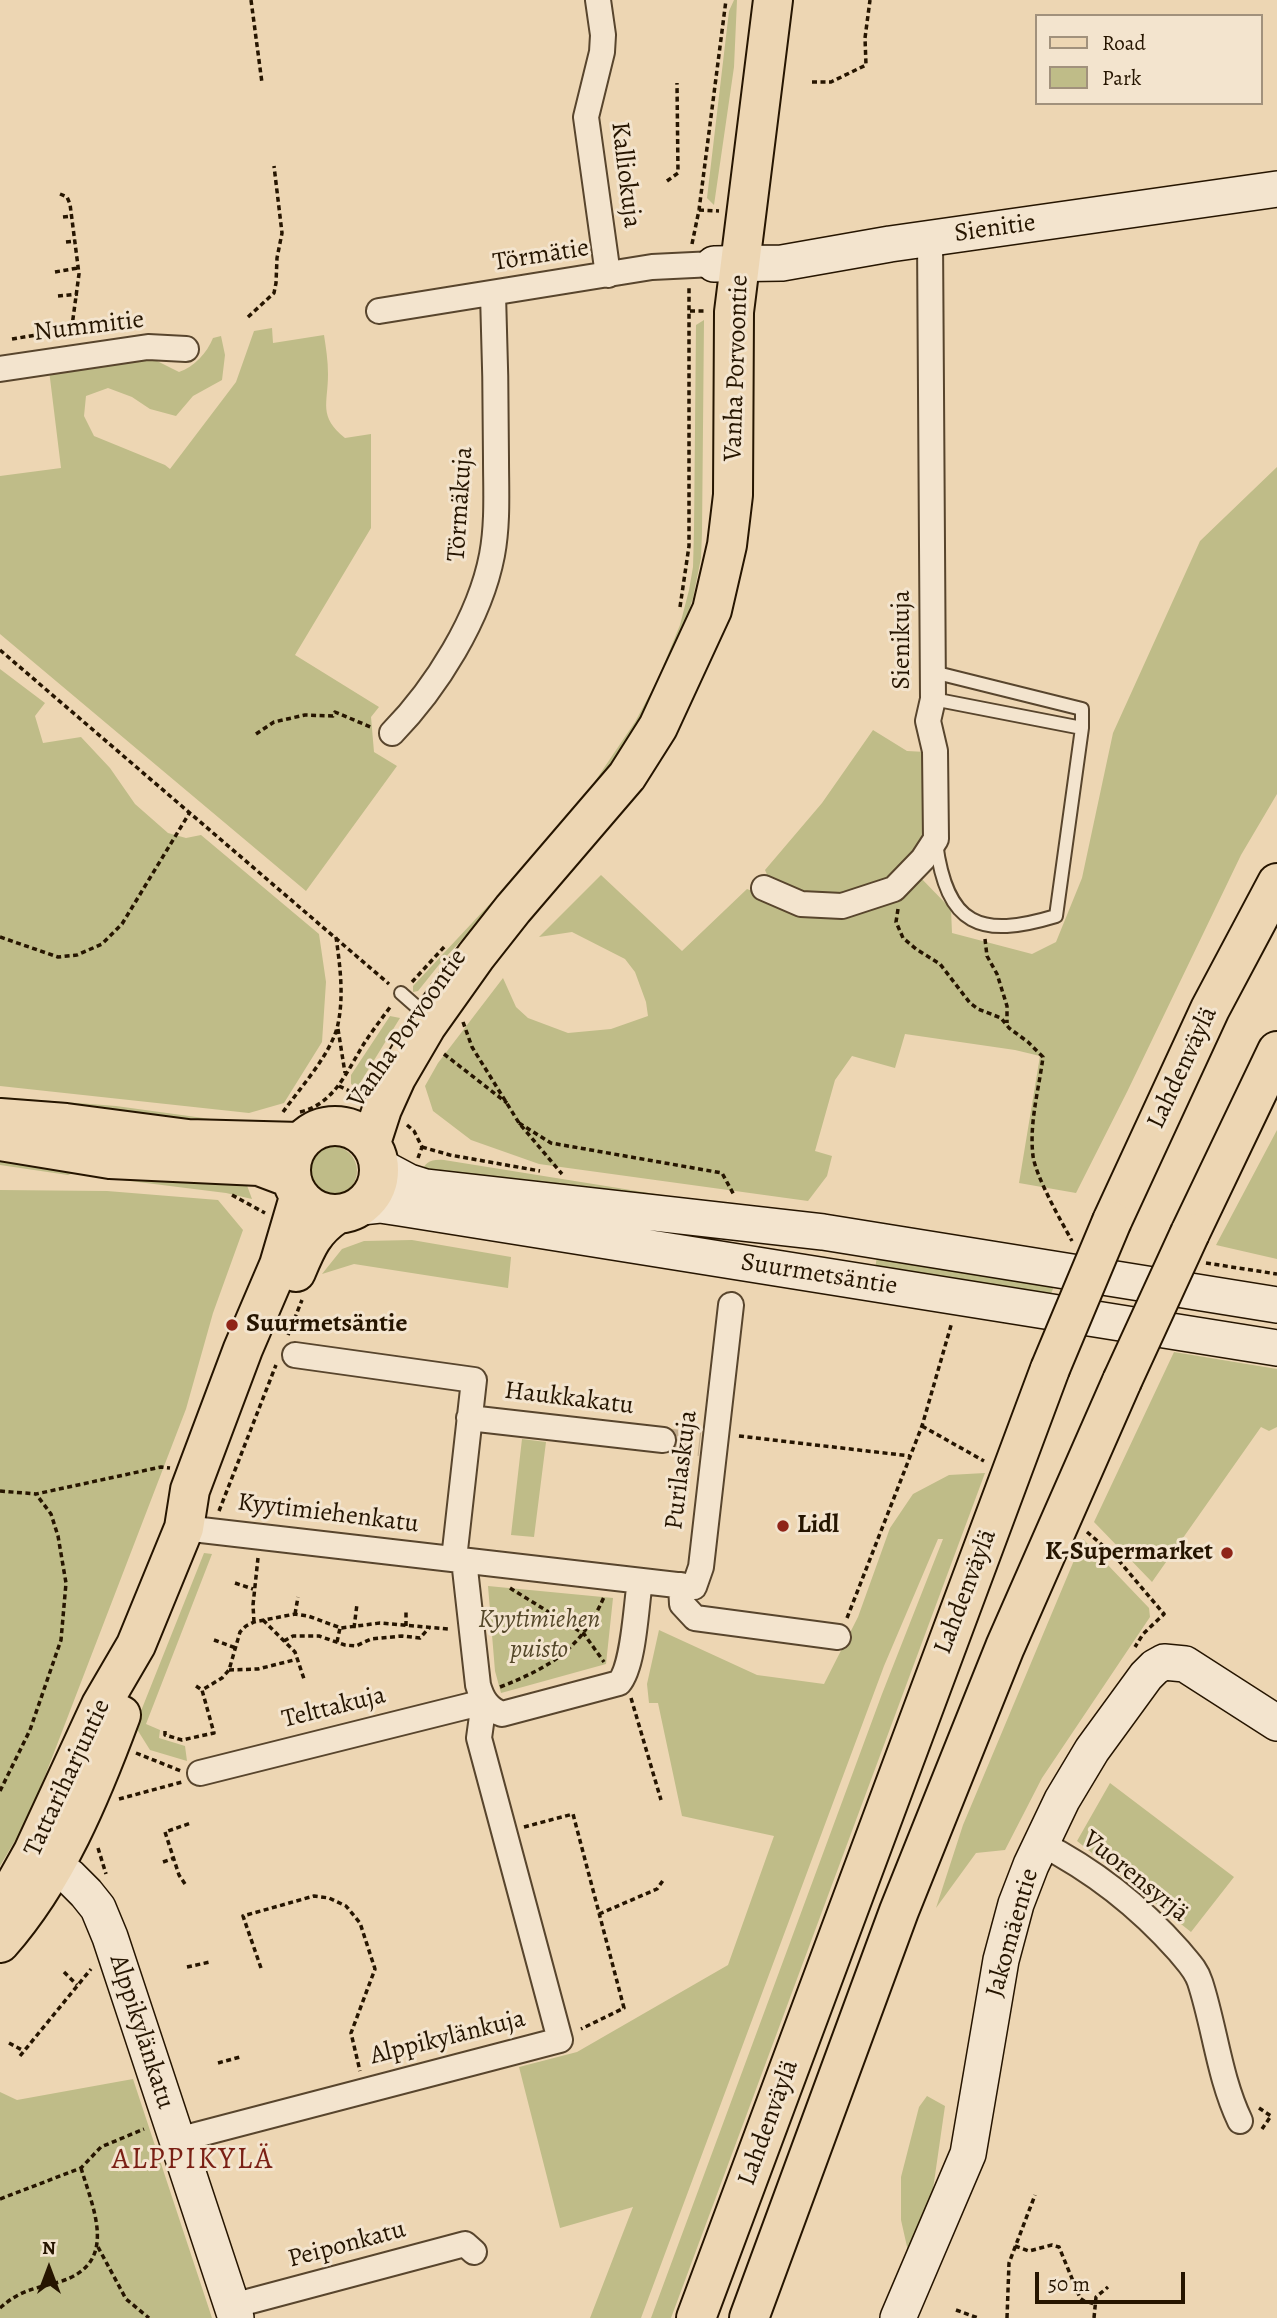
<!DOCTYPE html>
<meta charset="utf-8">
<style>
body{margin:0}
#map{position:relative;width:1277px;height:2318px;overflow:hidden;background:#edd6b3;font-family:Alegreya,serif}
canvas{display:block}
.legend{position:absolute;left:1035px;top:14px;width:228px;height:91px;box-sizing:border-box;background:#f3e4ce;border:2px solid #a1917c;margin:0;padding:9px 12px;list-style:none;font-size:21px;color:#261500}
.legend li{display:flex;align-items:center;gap:14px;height:35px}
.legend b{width:35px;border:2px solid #a1917c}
.north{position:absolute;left:14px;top:2234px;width:70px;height:70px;-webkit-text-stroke:5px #f3e4ce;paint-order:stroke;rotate:0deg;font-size:19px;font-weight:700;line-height:28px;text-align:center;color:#261500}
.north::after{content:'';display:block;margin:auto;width:24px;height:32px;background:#261500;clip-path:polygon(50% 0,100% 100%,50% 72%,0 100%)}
.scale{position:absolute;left:1035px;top:2272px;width:150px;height:32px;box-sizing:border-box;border:4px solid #261500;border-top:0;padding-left:9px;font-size:21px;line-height:24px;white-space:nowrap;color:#261500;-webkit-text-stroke:5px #f3e4ce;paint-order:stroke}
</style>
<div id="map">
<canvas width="1277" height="2318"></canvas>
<ul class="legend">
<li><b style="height:9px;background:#edd6b3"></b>Road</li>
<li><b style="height:19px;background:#bfbc88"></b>Park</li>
</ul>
<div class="north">N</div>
<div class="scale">50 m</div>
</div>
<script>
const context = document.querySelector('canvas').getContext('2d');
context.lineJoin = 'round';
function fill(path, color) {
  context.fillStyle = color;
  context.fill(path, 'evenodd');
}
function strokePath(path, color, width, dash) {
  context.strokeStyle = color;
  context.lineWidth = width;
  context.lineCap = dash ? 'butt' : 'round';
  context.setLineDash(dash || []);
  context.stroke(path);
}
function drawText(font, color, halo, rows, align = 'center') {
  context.font = font + ' Alegreya,serif';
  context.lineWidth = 6;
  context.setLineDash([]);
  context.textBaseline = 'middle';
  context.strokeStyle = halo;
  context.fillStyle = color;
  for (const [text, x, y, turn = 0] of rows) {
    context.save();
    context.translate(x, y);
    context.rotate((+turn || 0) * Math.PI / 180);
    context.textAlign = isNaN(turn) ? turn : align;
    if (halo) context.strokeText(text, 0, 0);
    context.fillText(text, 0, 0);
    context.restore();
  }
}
const green = new Path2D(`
 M734,0h3l-3,67 -20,138 -7,-7 22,-187z
 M704,320l-2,213 -1,25 -8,40 -24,73 -55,96 -31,32 52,-77 22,-41 23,-56 9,-35 4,-23 1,-36 2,-206z
 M272,328l1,15 51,-8c2,13 4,26 4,39 0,30 -10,42 17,64l26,-4v94l-76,127 84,52 -8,10 3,35 23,14 -91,125 -306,-257v-158l61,-8 -12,-98 96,-15 34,17c15,-5 28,-19 34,-34l8,-2 4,19 -3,25 -29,16 -17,20 -26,-7 -18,-12 -24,-9 -22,8 -2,20 10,20 71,29 5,4 66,-87 18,-51z
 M1277,467v327l-36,61 -114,237 -51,101 -57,-10 21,-127 -25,-6 -110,-16 -10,34 -43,-12 -17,24 -20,71 17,5 -5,20 -19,25 -269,-37 -68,-24 -38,-29 -8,-25 13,-23 65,-85 13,29 12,11 40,15 43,-4 37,-13 -2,-14 -11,-30 -10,-13 -53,-27 -33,5 62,-62 81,76 65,-62 54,21 117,-35 33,34 1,24 80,21 24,-12 26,-64 31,-145 87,-192z
 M0,669l45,34 -10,13 8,27 38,-6 29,31 25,36 33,29 18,5 15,-3 118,99 7,48 -4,60 -38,61 -35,10 -249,-27z
 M873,730l34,21 19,1 2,69 -13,33 -25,30 -49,17 -69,-15 -7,-16 57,-67z
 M531,860h6l-95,101 -24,30 -5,1v-6z
 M390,1016l10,2 -43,70 -6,-4v-9z
 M0,1097l116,9 131,18 -247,-12z
 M1277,1130v129l-61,-14z
 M307 1171a25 25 0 1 1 50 0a25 25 0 1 1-50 0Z
 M0,1152l75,20 -7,3 -68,-10z
 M444,1160l367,59 -391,-44c5,-13 10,-16 24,-15z
 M101,1174l144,6 7,19 -26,-6 -120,-15z
 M0,1190l107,1 111,9 25,30 -30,83 -27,96 -156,406 -30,51z
 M412,1240l99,17 -3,31 -154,-24 -32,10 20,-25 22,-8z
 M877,1256l181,20 -11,28 -173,-28z
 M1174,1352l103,17v58l-8,4 -8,-4 -109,155 -58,-60z
 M522,1439l24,3 -12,95 -23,-2z
 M985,1473l-314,845h-20l231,-624 61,-155h-5l-54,127 -243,652h-51l43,-111 -73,21 -41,-161 58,-15 151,-87 46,-129 -92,-20 -24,-113h-9l-2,-19 12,-54 98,45 67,9 34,-67 32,-89 23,-34 36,-19z
 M1083,1539l66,69 1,9 -108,161 -37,72 -29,3 -40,55 27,-83z
 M204,1553l8,1 -66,170 14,6 -1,8 26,8 2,15 -37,-11 -15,-24z
 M488,1586l125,12 -7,66 -105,29 -6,-22z
 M1110,1783l124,94 -43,55 -114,-91z
 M133,2079l79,239h-212v-226l17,8z
 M927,2096l18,10 -14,97 -21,57 -9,-40v-43l18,-70z`);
const streetTunnel = new Path2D(`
 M663,1440l37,4`);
const path = new Path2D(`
 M251,0l11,83
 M812,82h19l35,-17 -1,-27 5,-38
 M667,181l11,-8 -1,-90
 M699,210l20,1
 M63,217l9,-1
 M66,242l9,-1
 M692,244l7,-34 27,-210
 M55,272l23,-4
 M58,296l20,-2
 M690,311h15
 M248,317l26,-24 2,-10 1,-25 5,-25 -8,-67
 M12,339l55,-9 5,-4 7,-52 -9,-70 -3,-7 -7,-3
 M680,607l9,-61v-260
 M0,650l389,334
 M256,734l18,-12 31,-7 28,1 2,-4 38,16
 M898,909l-2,13 7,16 13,11 24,15 30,39 8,6 23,9 8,10 19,14 15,15c-4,32 -14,66 -10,99 3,21 28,65 39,85
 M0,937l58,20 19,-2 25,-11 20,-20 68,-112
 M985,939l2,17 10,18 10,32v17
 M412,982l33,-36
 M463,1022l9,25 47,76 43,51
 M338,1029l7,44
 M444,1054l63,49
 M339,1086l17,8
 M283,1112c17,-24 49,-59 55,-88 6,-28 2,-59 -2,-87
 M300,1112c35,-8 48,-43 65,-70 8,-12 17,-24 26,-36
 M519,1123l32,20 171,30 12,22
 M407,1125l7,6 8,16 -4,11
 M422,1147l28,8 90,16
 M232,1195l33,18
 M1206,1263l71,11
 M288,1335l14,-35
 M922,1426l62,35
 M739,1436l171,20
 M0,1491l36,3 125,-27 9,1
 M219,1511l57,-146
 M1087,1532l28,24 49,58 -21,20 -8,13
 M235,1583l18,6
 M510,1588l74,46 20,28
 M295,1614l3,-17
 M847,1618l75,-192 30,-104
 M263,1620l32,32 9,27
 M254,1622l-1,-17 5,-47
 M406,1626v-17
 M354,1628l3,-24
 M214,1640l22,8
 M284,1641l9,-5h26l26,9 11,1 15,-7 31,-3 18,2 9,-10
 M337,1642l3,-14
 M229,1670l29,-1 40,-10
 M196,1686l6,4
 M500,1687c51,-20 81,-38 104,-90
 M631,1698l30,102
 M165,1731v4l17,5 32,-7 -12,-43 20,-12 7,-8 11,-38 6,-6 8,-4 41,-8 13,2 33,12 39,-5 69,6
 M136,1753l45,18
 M0,1791l30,-61 31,-90 5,-57 -8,-47 -7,-22 -15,-20
 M119,1799l63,-17
 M524,1827l49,-13 51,194 -43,21
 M98,1848l8,26
 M163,1862l11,-4
 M185,1884l-6,-9 -14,-43 26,-9
 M599,1914l58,-25 7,-10
 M187,1967l23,-5
 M261,1968l-18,-52 71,-20 15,2 17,8 14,17 15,46 -24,64 9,38
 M64,1972l13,13
 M9,2043l15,8
 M20,2056l71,-87
 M218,2063l22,-6
 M1259,2108l12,8 -9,13
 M0,2199l81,-31 20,-21 43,-18
 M1015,2246l14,5 23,-6 7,2 21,51 4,3 11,3
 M98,2247l28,52 23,19
 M0,2308c20,-18 34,-19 59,-26 60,-18 35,-71 22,-114
 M956,2310l22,8
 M1007,2318l2,-55 26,-68
 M1094,2318l2,-21 12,-10`);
const lane = new Path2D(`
 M933,672l149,37v19l-26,188c-76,23 -109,10 -120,-73
 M933,699l149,29
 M401,993l17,15`);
const street = new Path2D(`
 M598,0l5,35 -1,17 -16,65 22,158
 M379,311l273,-44 62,-3
 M0,369l148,-22 38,2
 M392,733c44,-45 88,-115 100,-178 6,-32 4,-65 4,-96 0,-55 -1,-110 -3,-165
 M764,888l37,16 41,2 52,-17 29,-30 13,-20 -1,-88 -7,-30 5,-22 -3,-461
 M295,1355l179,25 -20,179
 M469,1418l194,22
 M184,1528l510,59 7,-20 30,-262
 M464,1560l14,125c4,14 10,24 24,29l117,-31c15,-17 17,-78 21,-102
 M681,1585l1,19 13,14 143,19
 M200,1773l284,-71
 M1040,1843c53,27 100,64 139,108 8,10 17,18 21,31 15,46 19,95 40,139
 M177,2140l383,-100 -81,-302 5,-36
 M232,2306l233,-62 9,8`);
const secondary = new Path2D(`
 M714,264l68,-1 108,-19 387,-55
 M379,1166l30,16 16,5 398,45 454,73
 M361,1207l19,-2 20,3 877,140
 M33,1852l37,25 16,16 12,15 12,29 126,381
 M898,2318l70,-164 33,-194 15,-56 15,-39 31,-65 30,-50 54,-74 9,-9 9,-5 21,2 92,59`);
const primary = new Path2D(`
 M0,1118l66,5 122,16 112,3
 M291 1170a44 44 0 1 1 88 0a44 44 0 1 1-88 0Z
 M0,1141l110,18 149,7 32,12
 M371,1143l11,-34 14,-31 31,-53 49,-69 37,-47 114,-133 31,-49 54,-117 15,-65 6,-50 1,-183 39,-312
 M296,1272c10,-24 17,-42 40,-57
 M0,1911l33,-59 68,-147 35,-60 48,-117 6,-38 53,-141 36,-84 20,-68
 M0,1943c57,-65 91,-147 121,-228`);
const highway = new Path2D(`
 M1112,1221l98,-212 67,-126
 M1190,1233l87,-182
 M696,2318l354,-949
 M749,2318l150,-407 106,-264 117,-266`);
const highwayBridge = new Path2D(`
 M1050,1369l62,-148
 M1122,1381l68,-148`);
const markers = [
 [232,1325,7,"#8f2418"],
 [783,1526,7,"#8f2418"],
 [1227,1553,7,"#8f2418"]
];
const streetNames = [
 ["Kalliokuja",625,175,83],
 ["Sienitie",995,229,-8],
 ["Törmätie",541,256,-9],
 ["Nummitie",89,327,-7],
 ["Vanha Porvoontie",737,368,-88],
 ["Törmäkuja",461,504,-86],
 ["Sienikuja",903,640,-90],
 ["Vanha Porvoontie",408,1029,-55],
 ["Lahdenväylä",1183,1068,-65],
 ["Suurmetsäntie",819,1275,9],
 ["Haukkakatu",569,1399,7],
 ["Purilaskuja",682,1470,-83],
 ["Kyytimiehenkatu",328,1514,7],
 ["Lahdenväylä",966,1592,-69],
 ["Telttakuja",334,1708,-14],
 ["Tattariharjuntie",68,1778,-65],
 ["Vuorensyrjä",1135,1877,39],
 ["Jakomäentie",1013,1933,-74],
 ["Alppikylänkatu",141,2032,72],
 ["Alppikylänkuja",448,2038,-14],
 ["Lahdenväylä",769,2123,-70],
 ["Peiponkatu",347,2245,-15]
];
const poiNames = [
 ["Suurmetsäntie",246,1325],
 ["Lidl",797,1526],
 ["K-Supermarket",1213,1553,"right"]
];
const parkNames = [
 ["Kyytimiehen",539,1621],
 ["puisto",539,1651]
];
const quarterNames = [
 ["ALPPIKYLÄ",193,2161]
];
fill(green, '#bfbc88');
strokePath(streetTunnel, '#c5af8f', 24, [24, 12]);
strokePath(lane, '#58452d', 16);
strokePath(street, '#58452d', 28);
strokePath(secondary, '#261500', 38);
strokePath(primary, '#261500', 42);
strokePath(highway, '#261500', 42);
strokePath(path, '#261500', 3.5, [5, 3.5]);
strokePath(lane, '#f3e4ce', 12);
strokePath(street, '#f3e4ce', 24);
strokePath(secondary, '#f3e4ce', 35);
strokePath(primary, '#edd6b3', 38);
strokePath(highway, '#edd6b3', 38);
strokePath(highwayBridge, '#261500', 42, []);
strokePath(highwayBridge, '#edd6b3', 38);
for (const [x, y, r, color] of markers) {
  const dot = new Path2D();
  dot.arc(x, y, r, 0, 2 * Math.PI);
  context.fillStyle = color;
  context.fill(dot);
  strokePath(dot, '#f3e4ce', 2.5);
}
drawText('26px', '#261500', '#f3e4ce', streetNames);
drawText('bold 26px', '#261500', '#f3e4ce', poiNames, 'left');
drawText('italic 26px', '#544729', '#f3e4ce', parkNames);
context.letterSpacing = '2px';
drawText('30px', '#7a1f14', '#f3e4ce', quarterNames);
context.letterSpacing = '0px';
</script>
